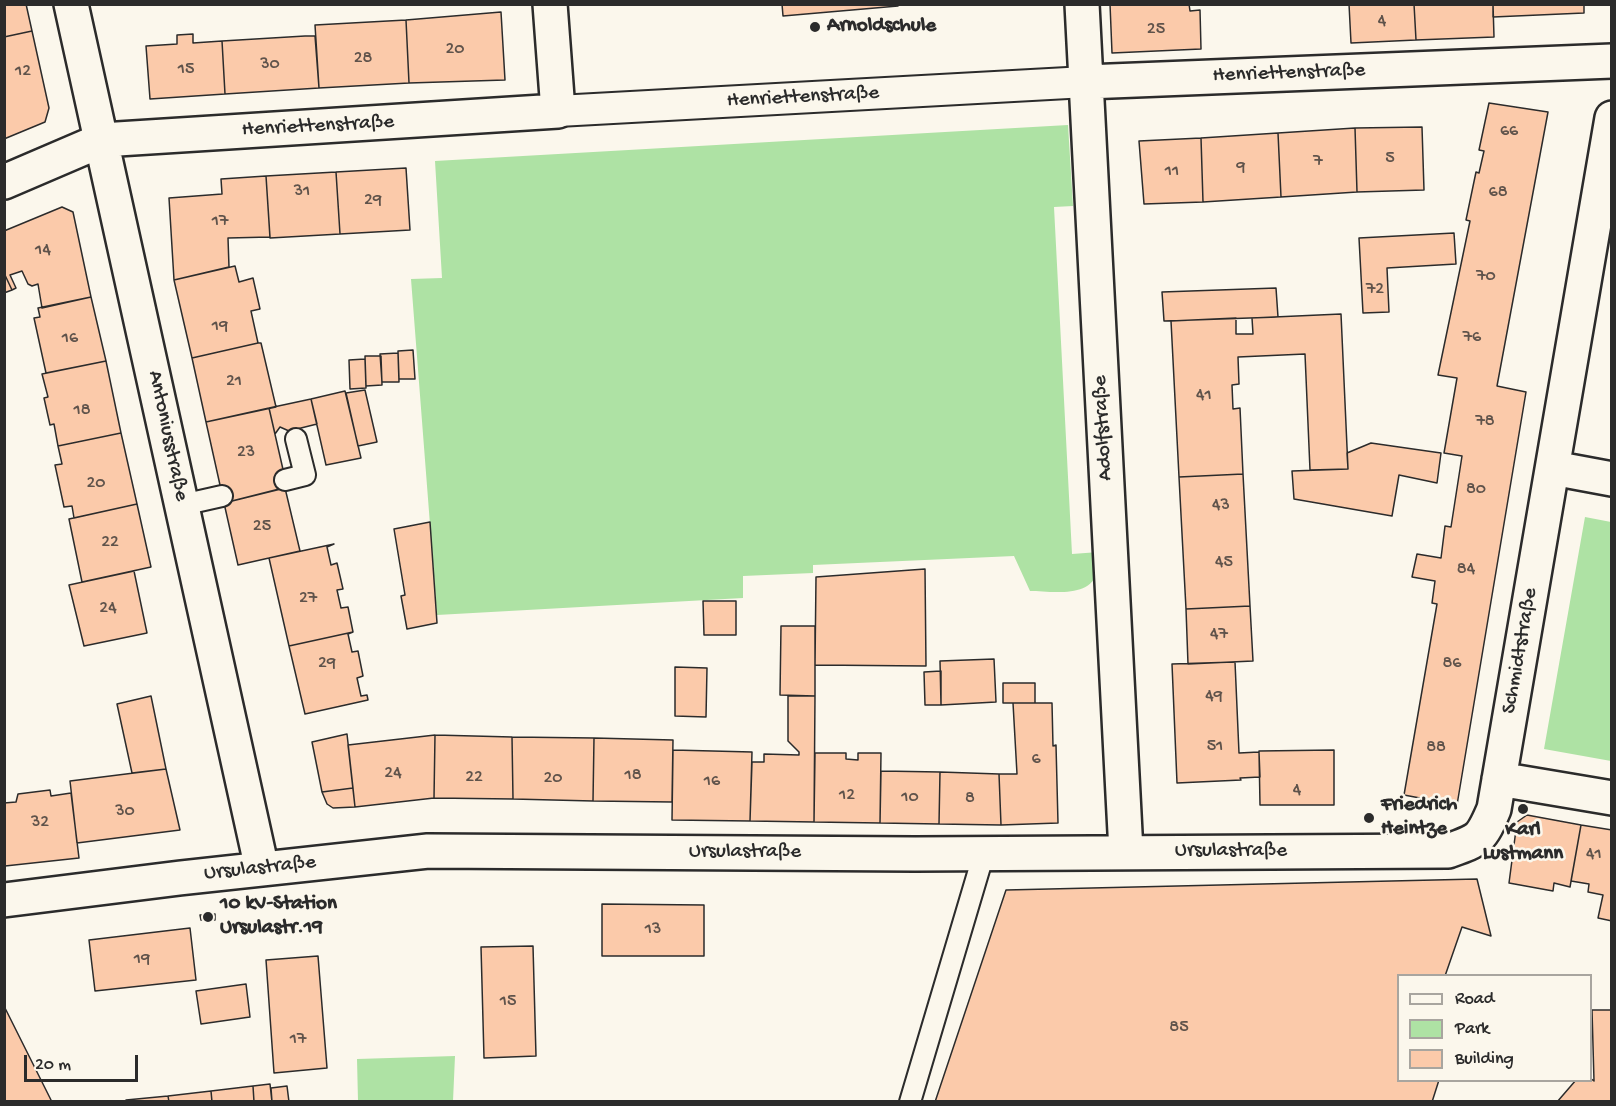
<!DOCTYPE html>
<meta charset="utf-8">
<style>
body{margin:0}
#map{position:relative;width:1616px;height:1106px;overflow:hidden;background:#fbf7ec;font-family:"Gochi Hand",sans-serif}
canvas{display:block}
.frame{position:absolute;inset:0;border:6px solid #2b2b2b;pointer-events:none}
.legend{position:absolute;left:1397px;top:974px;width:195px;height:108px;box-sizing:border-box;background:#fbf7ec;border:2px solid #a8a59f;margin:0;padding:8px 10px;list-style:none;font-size:18px;color:#2b2b2b}
.legend li{display:flex;align-items:center;gap:12px;height:30px}
.legend b{width:30px;border:2px solid #a8a59f}
.scale{position:absolute;left:24px;top:1055px;width:114px;height:27px;box-sizing:border-box;border:3px solid #2b2b2b;border-top:0;padding-left:8px;font-size:18px;line-height:21px;white-space:nowrap;color:#2b2b2b;-webkit-text-stroke:4px #fbf7ec;paint-order:stroke}
</style>
<div id="map">
<canvas width="1616" height="1106"></canvas>
<div class="frame"></div>
<ul class="legend">
<li><b style="height:8px;background:#fbf7ec"></b>Road</li>
<li><b style="height:16px;background:#aee2a4"></b>Park</li>
<li><b style="height:16px;background:#fbcaaa"></b>Building</li>
</ul>
<div class="scale">20 m</div>
</div>
<script>
const context = document.querySelector('canvas').getContext('2d');
context.lineJoin = 'round';
function fill(path, color) {
  context.fillStyle = color;
  context.fill(path, 'evenodd');
}
function strokePath(path, color, width, dash) {
  context.strokeStyle = color;
  context.lineWidth = width;
  context.lineCap = dash ? 'butt' : 'round';
  context.setLineDash(dash || []);
  context.stroke(path);
}
function drawText(font, color, halo, rows, align = 'center') {
  context.font = font + ' "Gochi Hand",sans-serif';
  context.lineWidth = 5;
  context.setLineDash([]);
  context.textBaseline = 'middle';
  context.strokeStyle = halo;
  context.fillStyle = color;
  for (const [text, x, y, turn = 0] of rows) {
    context.save();
    context.translate(x, y);
    context.rotate((+turn || 0) * Math.PI / 180);
    context.textAlign = isNaN(turn) ? turn : align;
    if (halo) context.strokeText(text, 0, 0);
    context.fillText(text, 0, 0);
    context.restore();
  }
}
const green = new Path2D(`
 M1068,125l5,81 -19,1 18,347 27,-2c-1,6 0,13 -2,19 -5,28 -47,20 -67,20l-16,-35 -201,9v8l-70,3v22l-306,17 -26,-336 31,-1 -7,-117z
 M1585,517l26,5v239l-67,-12z
 M455,1056l-2,45h-95l-1,-42z`);
const building = new Path2D(`
 M4,4h22l6,27 -28,6z
 M782,4h116v2l-115,10z
 M1110,4h79l1,7 10,-1 1,39 -89,4z
 M1349,4h65l2,36 -65,3z
 M1414,4h79l1,33 -78,3z
 M1493,4h91v9l-91,4z
 M501,12l4,68 -96,3 -3,-63z
 M406,20l3,63 -90,5 -4,-63z
 M32,31l17,77 -4,14 -41,17v-102z
 M193,34v9l29,-2 3,53 -75,5 -4,-53 31,-2v-9z
 M305,36h10l4,52 -94,6 -3,-53z
 M1489,103l59,9 -51,274 29,6 -69,413 -53,-10 33,-191 -5,-1 3,-22 -23,-4 5,-23 24,4 4,-32 6,1 11,-71 -18,-3 13,-75 -19,-3 32,-154 -4,-1 10,-48 3,1 5,-22 -5,-1z
 M1422,127l2,63 -67,2 -2,-64z
 M1355,128l2,64 -76,5 -3,-64z
 M1278,133l3,64 -78,5 -2,-64z
 M1201,138l2,64 -59,2 -5,-63z
 M406,168l4,62 -70,4 -4,-62z
 M336,172l4,62 -70,4 -4,-62z
 M266,176l4,61 -42,1 1,29 -55,13 -5,-82 53,-4 -1,-15z
 M62,207l11,5 18,85 -49,11 -4,-24 -6,2 -4,-2 -6,-13 -12,4 6,13 -4,2 -8,-17v-42z
 M1454,233l2,31 -69,4 2,44 -26,1 -4,-75z
 M235,266l4,16 14,-4 7,31 -9,2 7,32 -66,15 -18,-78z
 M4,273l8,17 -8,3z
 M1276,288l2,29 -114,4 -2,-29z
 M91,297l15,64 -60,12 -12,-55 6,-1 -2,-9z
 M1341,314l7,155 -38,1 -5,-116 -67,3 1,27 -7,1 1,24 7,-1 3,66 -64,3 -8,-156 65,-3v16h17l-1,-16z
 M258,343h3l15,64 -70,15 -14,-64z
 M413,350l2,29h-16l-1,-28z
 M398,353l1,29h-17l-2,-28z
 M365,356h16l1,29 -16,1z
 M365,359l1,29 -16,1 -1,-29z
 M106,361l15,72 -63,13 -4,-22 -4,1 -6,-27 4,-1 -6,-23z
 M365,390l12,52 -19,4 -12,-53z
 M345,391l16,67 -35,7 -15,-66z
 M311,399l6,25 -28,7 -9,-4 -5,7 -6,-26z
 M269,408l18,79 -63,16 -18,-81z
 M121,433l16,71 -63,14 -2,-12 -8,1 -9,-42 7,-1 -4,-18z
 M1371,443l70,10 -4,30 -38,-8 -7,41 -98,-17 -2,-28 56,-2 -1,-16z
 M1243,474l7,132 -64,3 -7,-132z
 M285,488l15,63 -62,14 -14,-62z
 M137,504l14,63 -69,15 -13,-63z
 M430,522l7,101 -30,6 -6,-33 4,-1 -11,-66z
 M334,544l-7,3 4,18 6,-2 6,26 -6,1 4,18 7,-1 5,25 -64,14 -20,-88z
 M925,569l1,97 -111,-1 1,-88z
 M134,571l13,62 -63,13 -15,-61z
 M703,601h33v34h-32z
 M1250,606l3,55 -65,3 -2,-55z
 M781,626h34v70l-35,-1z
 M353,632l-5,2 4,18 6,-1 5,25 -6,2 4,18 6,-1 1,5 -63,14 -16,-68z
 M994,659l2,43 -55,3 -1,-44z
 M1235,662l4,91 20,-1 1,25 -20,1 1,2 -64,3 -5,-119z
 M675,667l32,1 -1,49 -31,-1z
 M941,671v34h-16l-1,-33z
 M1003,683h32v20h-32z
 M151,696l15,73 -34,4 -15,-69z
 M788,696h27l-1,126 -64,-1 2,-59h12v-8l35,1v-3l-11,-11z
 M1013,703h39l1,43 3,-1 2,78 -57,2 -2,-51h18z
 M347,734l6,54 -31,4 -10,-50z
 M435,735l77,2 1,62 -79,-1z
 M435,735l-1,63 -79,9 -7,-62z
 M512,737l82,1 -1,63 -80,-2z
 M594,738l79,2 -1,62 -79,-1z
 M673,750l79,2 -2,69 -78,-1z
 M1334,750v55h-74l-1,-54z
 M815,753h31v6l12,1v-7h23l-1,70 -66,-1z
 M166,769l14,61 -103,13 -7,-62z
 M881,771l59,1 -1,52 -59,-1z
 M940,772l59,2 2,51 -62,-1z
 M353,788l2,19 -22,1 -6,-4 -5,-12z
 M50,790l1,6 20,-3 8,65 -74,8 -1,-63 12,-1 2,-8z
 M1527,815l54,10 -11,62 -16,-4 -1,8 -44,-8 8,-61z
 M1581,825l31,5v91l-14,-3 5,-23 -15,-3 1,-8 -18,-3z
 M1477,879l14,57 -29,-9 -17,49h-47v104h41l-7,22h-497l71,-212z
 M602,904l102,1v51h-102z
 M215,914v6h-14l-1,-5z
 M190,928l6,52 -101,11 -6,-51z
 M533,946l3,110 -52,2 -3,-111z
 M318,956l9,112 -53,5 -8,-113z
 M246,984l4,33 -49,7 -5,-33z
 M4,1006l48,96h-48z
 M1592,1010h20v92h-55l19,-22h14v-2l4,3z
 M270,1084l2,18h-18l-1,-16z
 M253,1086l1,16h-42l-1,-11z
 M287,1086l2,16h-17l-1,-14z
 M211,1091l1,11h-43l-1,-6z
 M168,1096l1,6h-43v-2z`);
const service = new Path2D(`
 M285,480l20,-5 -9,-36
 M182,505l40,-9
 M910,1102l74,-249`);
const pedestrian = new Path2D(`
 M558,111l528,-29`);
const minor = new Path2D(`
 M71,4l191,865
 M1082,4l44,848
 M1086,82l526,-21
 M4,182l98,-42 456,-29 -8,-107
 M1553,468l59,11
 M1499,779l113,19
 M4,900l176,-22 248,-27 487,3 533,-3c31,-11 33,-11 46,-42l118,-691`);
const markers = [
 [815,27,6,"#2b2b2b"],
 [1523,809,6,"#2b2b2b"],
 [1369,818,6,"#2b2b2b"],
 [208,917,6,"#2b2b2b"]
];
const numberNames = [
 ["4",1382,22],
 ["25",1156,30],
 ["20",455,50],
 ["28",363,59],
 ["30",270,65],
 ["15",186,70],
 ["12",23,72],
 ["66",1509,132],
 ["5",1390,159],
 ["7",1318,162],
 ["9",1241,168],
 ["11",1172,172],
 ["31",302,192],
 ["68",1498,193],
 ["29",373,201],
 ["17",220,222],
 ["14",43,251],
 ["70",1486,277],
 ["72",1375,290],
 ["19",220,327],
 ["76",1472,338],
 ["16",70,339],
 ["21",234,382],
 ["41",1204,396],
 ["18",82,411],
 ["78",1485,422],
 ["23",246,453],
 ["20",96,484],
 ["80",1476,490],
 ["43",1221,506],
 ["25",262,527],
 ["22",110,543],
 ["45",1224,563],
 ["84",1466,570],
 ["27",308,599],
 ["24",108,609],
 ["47",1219,635],
 ["29",327,664],
 ["86",1452,664],
 ["49",1214,697],
 ["51",1215,747],
 ["88",1436,748],
 ["6",1036,760],
 ["24",393,774],
 ["18",633,776],
 ["22",474,778],
 ["20",553,779],
 ["16",712,782],
 ["4",1297,791],
 ["12",847,796],
 ["10",910,798],
 ["8",970,799],
 ["30",125,812],
 ["32",40,823],
 ["41",1594,855],
 ["13",653,930],
 ["19",142,960],
 ["15",508,1002],
 ["85",1179,1028],
 ["17",298,1040]
];
const poiNames = [
 ["Arnoldschule",827,27],
 ["Friedrich",1381,806],
 ["Heintze",1381,830],
 ["Karl",1523,831,"center"],
 ["Lustmann",1523,855,"center"],
 ["10 kV-Station",220,905],
 ["Ursulastr.19",220,929]
];
const streetNames = [
 ["Henriettenstraße",1289,74,-2],
 ["Henriettenstraße",803,98,-3],
 ["Henriettenstraße",318,127,-3],
 ["Adolfstraße",1104,428,-93],
 ["Antoniusstraße",167,436,78],
 ["Schmidtstraße",1521,651,-80],
 ["Ursulastraße",1231,852],
 ["Ursulastraße",745,853],
 ["Ursulastraße",260,869,-6]
];
fill(green, '#aee2a4');
fill(building, '#fbcaaa');
strokePath(building, '#2b2b2b', 1.5);
strokePath(service, '#2b2b2b', 24);
strokePath(pedestrian, '#2b2b2b', 34);
strokePath(minor, '#2b2b2b', 38);
strokePath(service, '#fbf7ec', 20);
strokePath(pedestrian, '#fbf7ec', 30);
strokePath(minor, '#fbf7ec', 33);
for (const [x, y, r, color] of markers) {
  const dot = new Path2D();
  dot.arc(x, y, r, 0, 2 * Math.PI);
  context.fillStyle = color;
  context.fill(dot);
  strokePath(dot, '#fbf7ec', 2);
}
drawText('18px', '#5f534b', null, numberNames);
drawText('bold 21px', '#2b2b2b', '#fbf7ec', poiNames, 'left');
drawText('21px', '#2b2b2b', '#fbf7ec', streetNames);
</script>
